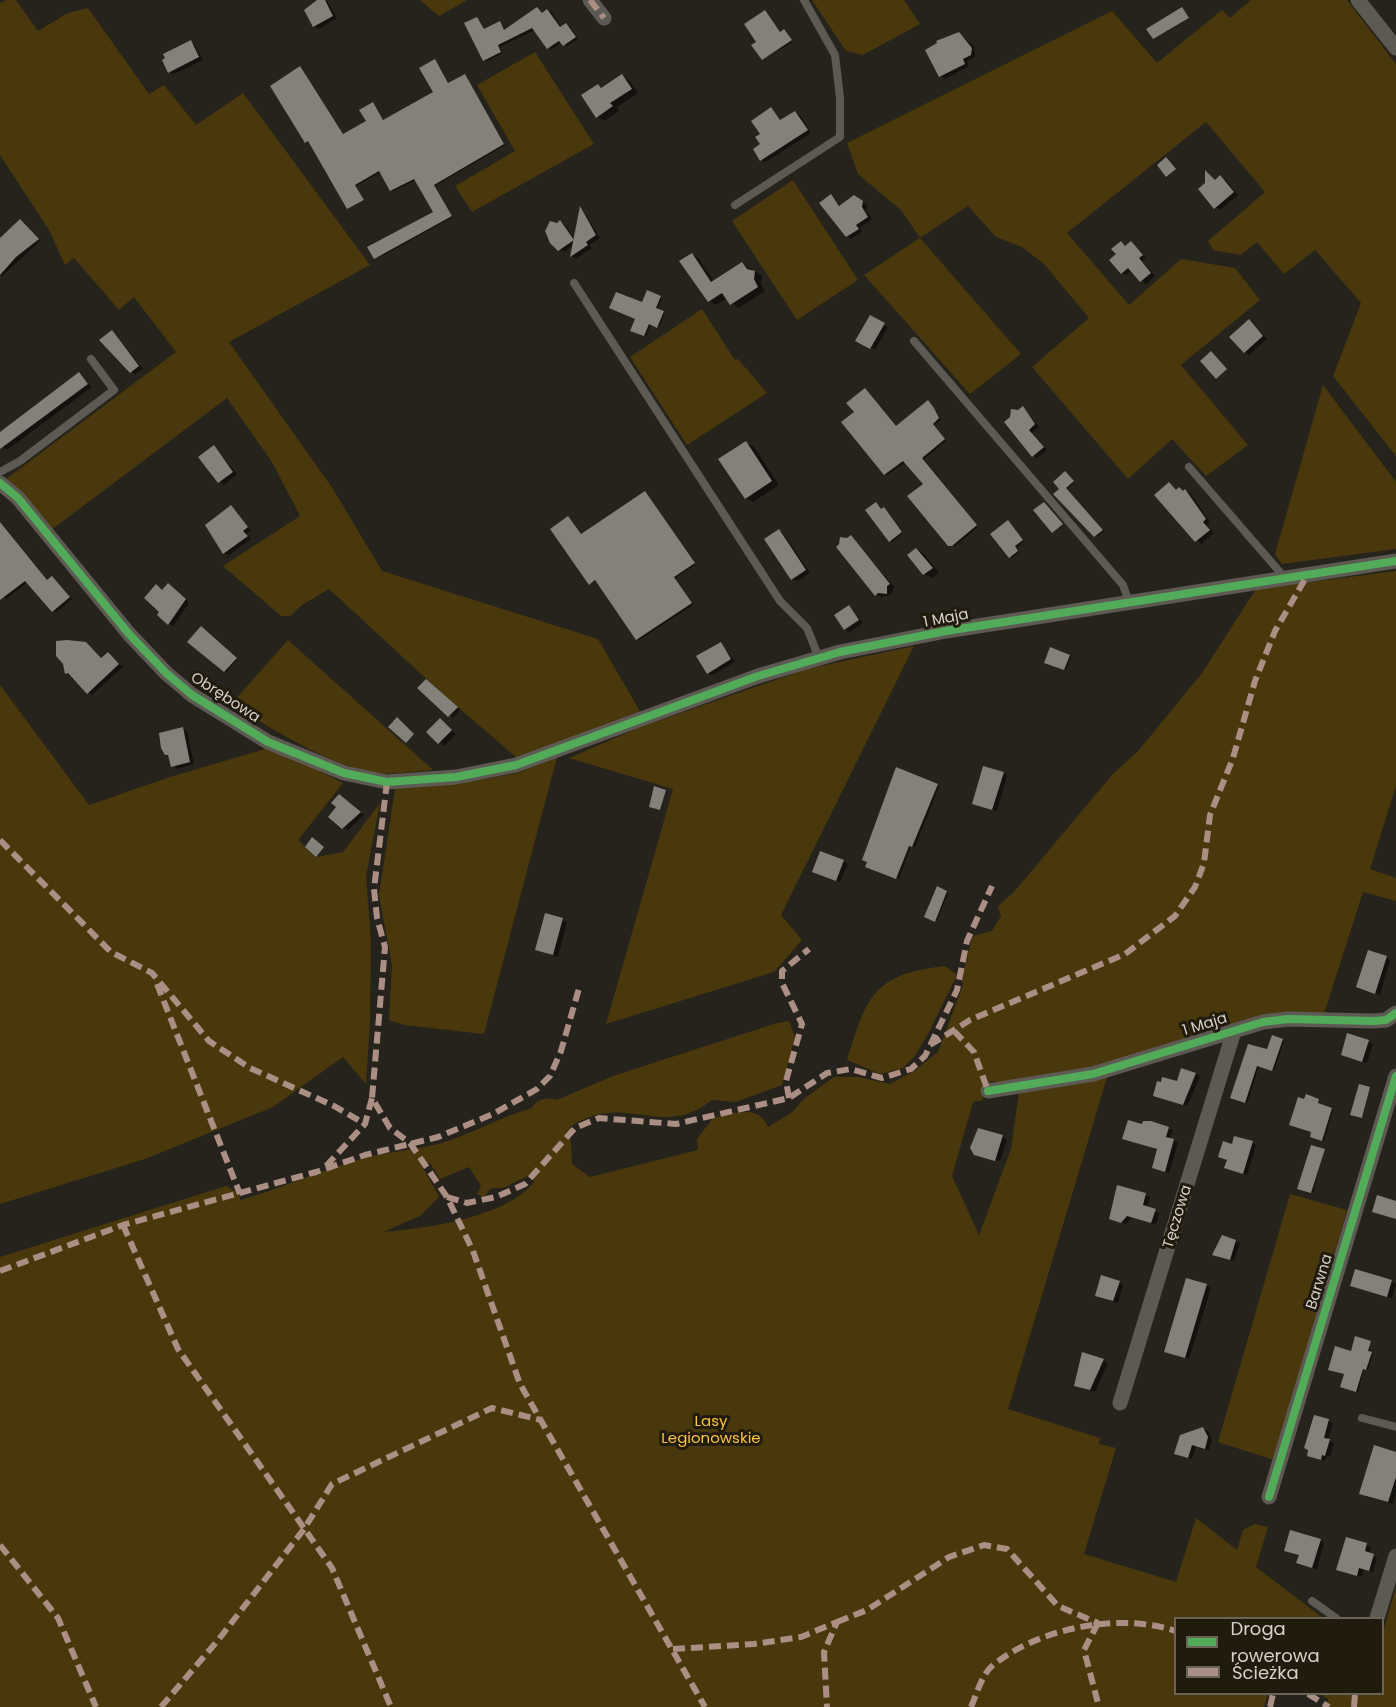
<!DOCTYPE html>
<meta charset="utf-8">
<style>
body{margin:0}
#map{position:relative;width:1396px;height:1707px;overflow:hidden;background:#26231c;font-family:Poppins,sans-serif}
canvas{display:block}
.legend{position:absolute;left:1174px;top:1617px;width:210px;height:78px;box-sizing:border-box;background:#211b0e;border:2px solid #696458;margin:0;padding:8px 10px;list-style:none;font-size:18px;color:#d5d1c8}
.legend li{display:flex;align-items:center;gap:12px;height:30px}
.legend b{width:30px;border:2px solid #696458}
</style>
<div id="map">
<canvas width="1396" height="1707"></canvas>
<ul class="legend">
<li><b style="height:8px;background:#51ab58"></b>Droga rowerowa</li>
<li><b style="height:8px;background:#ac8f84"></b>Ścieżka</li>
</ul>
</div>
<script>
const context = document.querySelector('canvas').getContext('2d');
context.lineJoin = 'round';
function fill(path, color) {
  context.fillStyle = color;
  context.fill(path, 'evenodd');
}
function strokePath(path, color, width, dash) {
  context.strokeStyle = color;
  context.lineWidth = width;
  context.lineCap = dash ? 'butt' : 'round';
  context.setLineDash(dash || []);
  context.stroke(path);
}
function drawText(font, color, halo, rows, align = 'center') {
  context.font = font + ' Poppins,sans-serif';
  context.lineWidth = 6;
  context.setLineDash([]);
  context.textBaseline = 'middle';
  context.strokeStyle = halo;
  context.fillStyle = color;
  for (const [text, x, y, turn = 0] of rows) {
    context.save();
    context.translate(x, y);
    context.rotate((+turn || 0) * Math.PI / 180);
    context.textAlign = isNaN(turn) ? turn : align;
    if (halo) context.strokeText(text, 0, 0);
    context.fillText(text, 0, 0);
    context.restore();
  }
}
const green = new Path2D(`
 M6,0h10l22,31 30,-18 20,-5 61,86 15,-9 32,40 47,-32 127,172 -141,77 104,147 49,82 216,68 43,74 -124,45 -72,-62 -116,-107 -27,16 -12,11h-9l-58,-50 77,-50 -28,-54 -45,-64 -176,132 -45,-51 170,-127 -42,-55 -15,13 -45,-52 -9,7 -16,-35 -49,-75v-152z
 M420,0h47l-28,16z
 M812,0h92l16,24 -57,31 -17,-4z
 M1251,0h96l49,64v392l-63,-80 28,-73 -46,-53 -31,24 -27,-32 -16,13 -28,-5 -5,-9 57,-49 -59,-70 -139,111 62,72 52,-46 54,9 25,32 -79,65 67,80 -42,31 -34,-37 -44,40 -96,-112 57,-49 -45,-54 -22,-17 -26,-10 -28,-31 -48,32 101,116 -51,40 -106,-119 56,-37 -19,-28 -43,-36 -11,-31 265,-132 45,52 65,-53 8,8z
 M535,52l59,92 -122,68 -17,-26 60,-35 -38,-66z
 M793,180l65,100 -61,40 -65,-99z
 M702,309l33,51 3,-1 29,34 -80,52 -57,-88z
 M1323,385l73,97v67l-114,15 -7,-10z
 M1396,571v215l-26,83 26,9v23l-33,-9 -40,125 -47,-3 -184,58 -80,13 -21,-4 -8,9v10l-10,2 -21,74 27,59 32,-86 8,-57 89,-18 -100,335 92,29 -1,6 17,4 -32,106 92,28 20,-64 41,32 6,-20 12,-6 13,3 -12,40 67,51h-147v76h92l-4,13h-1264v-450l226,-71 14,8v6c42,-11 80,-30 121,-41 25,-7 53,-9 77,-15 33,-9 61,-27 94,-36 6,-10 14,-11 25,-8l56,-24 164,-53 12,-2 6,16 -13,48 -46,17 -24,-2c-50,41 -87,-10 -142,27l2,37 18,13 108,-27 -1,-11 16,-21c20,-4 46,-15 55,9l23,-14 15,-16 28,-20h24l32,7 24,-13 24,-19 25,-67 -3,-10c9,-11 7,-25 13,-39l19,-5 9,-15 -3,-10 16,-14 97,-116 28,-26 63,-77 54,-84zM430,1163l10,16 29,-12 12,19 -4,8 7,3 7,-9h12l31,-15v9c-29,36 -107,46 -151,50l37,-16 19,-19 -17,-31z
 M288,640l145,130c-18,1 -37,5 -55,3 -40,-3 -113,-47 -146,-70z
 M914,646l-133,269 21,25 -28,32 -168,52 67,-235 -104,-31 69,-30 169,-59z
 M0,685l89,120 81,-28 102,-30 71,36 -45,57 18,17 27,-5 37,-49 -14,73 5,65 -1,80 -4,63 -23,-27 -70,50 -128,52 -145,45z
 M557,757l-73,277 -80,-9 -15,-5 3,-55 -13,-70 16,-105 3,-3 76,-6 44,-8z
 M945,966l12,9 -30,61 -13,21 -11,11 -23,6 -33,-14c20,-64 26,-86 98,-94z
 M1290,1194l57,16 -73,250 -56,-18z
 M1396,1587v120h-70l2,-8 -8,-5h62l1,-62z`);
const shadow = new Path2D(`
 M320,0l7,1 10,17 -18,11 -5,-3z
 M537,9l6,5 5,-3 3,1 11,16 4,-3 3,1 9,13 -11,7 -5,-4 -11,8 -16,-20 -35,17 3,6 -16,8 -3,-1 -7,-42 8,12 15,-7 6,8z
 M1182,9l7,10 -35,19z
 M784,31l9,11 -30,17 17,-26z
 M959,34l15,12 1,11 -8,4 2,5 -24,13 -5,-3z
 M191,42l4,3 8,15 -29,14 -5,-2z
 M435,61l14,24 17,-8 39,68 -70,41 18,31 -76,42 58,-46 -19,-33 -23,11 -12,-19 -25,14 8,15 -16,7 -38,-67 -3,1 -7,-74 44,67 24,-14 7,-16 9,16 51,-28z
 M622,76l7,4 9,13 -21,14 2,4 -15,10 -7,-4 1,-31 5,2z
 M771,109l11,12 13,-8 5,2 11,18 -45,29 -5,-2 1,-25z
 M1207,172l9,9 4,-4 5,3 13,15 -18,15 -5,-3 -9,-24z
 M831,196l10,10 14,-9 12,8 -1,5 6,9 -12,9 2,4 -11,7 -4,-3z
 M581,208l19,30 -11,7 3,3 -16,11 -4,-3 2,-11 -10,7 -5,-2 -2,-26 3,-2 5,3 10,15z
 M23,222l17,19 -39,36 -1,-37z
 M1121,243l5,4 5,-4 15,15 -4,3 13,15 -9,8 -14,-14 -6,5 -5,-2 -3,-19z
 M692,254l7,5 15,23 28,-19 20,13 -1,8 4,7 -27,17 -11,-10 -11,7 -7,-5z
 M648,292l14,6 -5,12 8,3 -6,14 -8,-3 -5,12 -14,-6z
 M870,317l18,10 -13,23 -18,-10z
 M1249,321l18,18 -18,16 -4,-3z
 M112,332l31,37 -8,5 -4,-3z
 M79,374l13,13 -85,63 -4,-3 -3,-13z
 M930,403l11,17 -7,5 12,16 -22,18 54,68 -23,19 -6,-1 -24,-61 -19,-22 -19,13 -2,-1 -42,-52 53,5z
 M1023,407l16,20 -7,6 15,17 -10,8 -4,-2 -14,-45z
 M746,443l8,4 25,38 -26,17 -7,-4z
 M214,447l23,27 -13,11 -24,-27z
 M1067,474l7,9 -7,6 37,42 -7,6 -36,-48z
 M1169,484l8,7 13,2 20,29 -3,3 7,8 -13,11 -45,-49z
 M647,494l48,71 -20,13 18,27 -54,35 -42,-59 -7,3 -9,-48z
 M231,507l20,23 -4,3 4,6 -22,16 -5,-2z
 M886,510l17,23 -11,9 -10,-31z
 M0,522l48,59 7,-2 17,20 -16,13 -28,-30 -22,17 -6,-6z
 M1010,523l14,18 -8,7 3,4 -7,6z
 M779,530l4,3 27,40 -13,8 -5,-2z
 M851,537l43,50 -3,8 -10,2 -5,-3 -28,-55z
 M917,549l7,5 15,19 -7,5 -8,-4 -15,-19z
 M172,587l17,16 -16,23 -4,-2 -6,-33z
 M849,606l14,17 -13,9 -5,-3z
 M203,629l35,30 -12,13 -1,-1z
 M86,643l16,16 6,-5 15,13 -31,28 -26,-22z
 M721,643l14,19 -23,13 -4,-2z
 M1051,649l20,8 -5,13 -20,-8z
 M430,683l30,27 -7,8 -34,-30z
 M440,720l16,14 -12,12 -16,-14z
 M183,728l4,3 7,33 -17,5 -11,-15z
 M1003,773l4,3 -10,35 -19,-5z
 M937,785l2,2 -24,60 -4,-1 -12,33 -30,-11z
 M665,791l-4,19 -9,-3z
 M344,798l20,17 -16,15 -5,-2z
 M843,861l5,3 -8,18 -21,-8z
 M938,888l10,5 -11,28 -11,-4z
 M546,915l21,7 -9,35 -21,-8z
 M1386,957l4,3 -10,35 -18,-6z
 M1348,1035l25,9 -6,19 -20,-6z
 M1273,1037l11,4 -10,30 -15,-5 -12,37 -15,-6 36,-46z
 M1196,1074l4,3 -13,29 -28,-9z
 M1369,1089l-6,29 -9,-2z
 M1307,1096l12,4v5l14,5 -9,31 -11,-4z
 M1144,1123l29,7 -3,9 8,4 -9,30 -11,-4 1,-19 -31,-10z
 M1002,1137l5,2 -7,22 -23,-6z
 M1252,1143l4,2 -9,30 -16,-5 -3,-10 -8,-3 13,-11z
 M1324,1150l-11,43 -13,-4z
 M1118,1186l32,11 -3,11 12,5 -3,12 -24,-8 -6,7 -15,-5z
 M1235,1241l5,2 -6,18 -16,-4z
 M1119,1282l4,3 -5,18 -17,-5z
 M1391,1282l5,2 -4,14 -35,-10z
 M1206,1285l5,3 -22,71 -19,-6z
 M1370,1342l-1,11 4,1 -5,16 -4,-1 -6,23 -15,-5 9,-34z
 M1103,1360l5,3 -13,29 -15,-5z
 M1328,1421l5,2 -5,17 6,3 -4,14 -3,-1 -2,5 -12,-3z
 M1203,1428l5,3 4,9 -3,10 -13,-4 -4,13 -12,-4z
 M1396,1454v40l-3,10 -28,-8z
 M1347,1539l24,8 -2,7 8,4 -4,14 -9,-2 -2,7 -19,-5z
 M1320,1540l4,3 -7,27 -19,-7 2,-7 -14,-6z`);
const building = new Path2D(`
 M317,0h8l8,16 -20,11 -9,-17z
 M537,7l5,6 5,-4 13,18 6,-4 10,14 -13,9 -4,-5 -12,8 -15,-21 -34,17 3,7 -18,9 -19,-38 13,-6 7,12 16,-8 4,9z
 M1182,7l7,11 -36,21 -7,-10z
 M765,10l15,22 4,-3 8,11 -30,20 -11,-15 5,-3 -12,-18z
 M959,32l13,16 -1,7 -8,4 2,5 -26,13 -14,-27 12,-7 -1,-2z
 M191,40l8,17 -31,16 -6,-13 3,-2 -2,-4z
 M435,59l13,24 17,-9 39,70 -70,41 18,31 -78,43 -7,-12 66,-35 -19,-33 -24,12 -11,-20 -24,14 9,15 -17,9 -39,-68 -3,2 -35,-57 30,-20 43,68 23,-13 -7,-11 14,-8 10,18 50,-28 -14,-24z
 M622,74l10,15 -22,14 3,3 -17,12 -15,-23 17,-11 3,4z
 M771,107l9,13 15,-9 13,19 -48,31 -7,-12 7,-5 -5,-7 5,-3 -9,-13z
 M1166,157l10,12 -10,8 -9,-12z
 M1205,170l10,10 5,-5 14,17 -20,17 -16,-20 7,-6z
 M831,194l8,12 15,-11 9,6 -1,6 6,10 -12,8 3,4 -13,8 -27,-34z
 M580,206l16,29 -10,7 2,3 -18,12z
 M20,219l19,20 -23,18 -16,18v-37z
 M560,220l14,20 -16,11 -8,-8 -5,-12 5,-10 7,2z
 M1121,241l4,5 6,-5 12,14 -4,3 12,15 -11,9 -12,-14 -7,6 -12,-14 7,-6 -5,-5z
 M692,253l19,29 31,-20 5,7 8,2 -1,8 4,8 -28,18 -8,-12 -14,9 -29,-41z
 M647,290l14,6 -5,12 8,3 -7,17 -8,-4 -5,12 -14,-5 5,-12 -26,-11 7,-16 26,10z
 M870,315l15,8 -15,26 -15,-8z
 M1249,319l14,17 -19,17 -15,-16z
 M112,330l27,36 -9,7 -31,-33z
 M1211,351l16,18 -11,10 -16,-18z
 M79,372l9,12 -88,65v-17z
 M865,388l31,38 32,-26 6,8 5,10 -6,6 12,15 -23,19 55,67 -25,21h-4l-41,-50 16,-12 -20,-23 -19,14 -43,-53 13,-10 -8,-9z
 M1023,406l12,18 -6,6 15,17 -12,10 -28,-35 6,-5 1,-8 7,1z
 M746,441l26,40 -27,18 -27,-40z
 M214,445l19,27 -15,11 -20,-26z
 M1065,471l9,10 -8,7 37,42 -9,7 -41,-43 6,-5 -6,-7z
 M1169,482l7,8 3,-3 4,4 2,-2 21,30 -3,3 7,8 -15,12 -41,-47z
 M645,491l50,72 -21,14 18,26 -56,37 -41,-60 -6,5 -39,-56 18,-13 13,18z
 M876,502l5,7 3,-2 18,25 -13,10 -24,-32z
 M1044,502l19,22 -11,9 -19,-23z
 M231,505l17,22 -5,4 5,5 -25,18 -18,-29z
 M1008,520l15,20 -8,6 3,5 -9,7 -19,-24z
 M0,522l47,58 5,-4 18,21 -18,15 -27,-31 -25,19z
 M779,529l27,41 -15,10 -27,-41z
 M851,535l39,49 -3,2v8l-9,-1 -3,3 -39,-49 3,-3 1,-7 7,1z
 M916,548l17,20 -10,7 -16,-20z
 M168,583l18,16 -18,26 -11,-10 2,-3 -15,-14 12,-14 6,6z
 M849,605l10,15 -15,10 -10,-15z
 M201,626l36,32 -13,14 -37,-30z
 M67,640l19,2 15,16 7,-6 11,12 -32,30 -19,-21 -3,1 -2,-10 -7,-8v-15z
 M721,642l10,17 -24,15 -11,-18z
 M1050,647l20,8 -6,15 -20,-7z
 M426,679l32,28 -10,10 -31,-29z
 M397,717l17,17 -8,9 -18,-16z
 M440,718l12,12 -14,14 -12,-12z
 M183,727l7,35 -19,5 -3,-12h-3l-4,-7 -2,-15z
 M983,766l21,6 -12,38 -20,-6z
 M896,767l42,17 -26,63 -3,-1 -13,33 -31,-12 2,-5 -5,-2z
 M654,786l12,4 -6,20 -11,-3z
 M339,794l22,18 -19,17 -14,-12 8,-10 -5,-4z
 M312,837l12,10 -8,10 -11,-10z
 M820,851l24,9 -8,21 -24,-9z
 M937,886l10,5 -12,31 -11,-5z
 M545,913l18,5 -10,37 -18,-5z
 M1368,950l19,6 -12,38 -19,-7z
 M1347,1033l22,7 -7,22 -21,-7z
 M1272,1035l11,4 -11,32 -15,-5 -12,37 -15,-5 18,-54 19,5z
 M1181,1068l15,5 -13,32 -30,-9 4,-15 4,1 1,-5 15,4z
 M1359,1084l11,3 -8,31 -12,-3z
 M1306,1094l13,5 -1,4 14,5 -10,33 -12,-4 1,-5 -22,-7 9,-28 6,2z
 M1128,1120l14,4 1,-3h8l18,6 -3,10 8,2 -9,33 -13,-4 5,-19 -35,-10z
 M978,1128l25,7 -8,26 -21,-6 -4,-7z
 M1234,1136l19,5 -10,33 -19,-6 3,-8 -9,-3 5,-16 9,3z
 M1311,1145l14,4 -14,44 -14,-4z
 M1117,1185l29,8 -3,12 13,4 -5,14 -24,-7 -6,7 -12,-4z
 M1377,1195l19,6v18l-24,-7z
 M1222,1235l14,5 -6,20 -18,-5z
 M1355,1269l37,11 -5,17 -37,-11z
 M1101,1275l19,6 -7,20 -18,-5z
 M1186,1278l21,6 -22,74 -21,-6z
 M1355,1336l16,5 -3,10 4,1 -6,18 -3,-1 -7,23 -16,-5 4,-13 -16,-4 7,-24 16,5z
 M1082,1352l22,7 -14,31 -16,-4z
 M1314,1415l15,4 -5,19 6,1 -5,17 -3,-1 -1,5 -14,-4 1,-6 -4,-2z
 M1203,1427l5,10 -3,12 -13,-4 -4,13 -14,-4 6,-19z
 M1374,1445l22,7v25l-8,25 -29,-8z
 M1290,1530l31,9 -9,29 -16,-5 3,-8 -15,-4z
 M1346,1537l21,6 -2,8 9,3 -5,17 -10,-3 -2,8 -21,-6z`);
const service = new Path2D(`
 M735,205l105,-68v-39l-5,-43 -31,-55
 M574,283l206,318 27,27 12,30
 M914,341l209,244 6,17
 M1189,467l96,111
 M0,472l20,-11 94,-71 -23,-31
 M1362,1418l34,9
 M1312,1601l24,17`);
const minor = new Path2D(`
 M590,0l14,18
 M1358,0l38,48
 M0,483l18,15 111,136 37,39 26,22 76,47 76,31 43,9 69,-5 60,-12 242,-89 82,-24 106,-21 450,-70
 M988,1091l105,-17 170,-52 25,-3 86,2 12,-1 10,-7
 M1120,1403l114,-372
 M1269,1497l127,-421
 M1377,1618l19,-62`);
const quiet = new Path2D(`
 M590,0l14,18
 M387,782l-13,107 3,29 8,29 -13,151 18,30 20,15 37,54 26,54 47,133 185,323
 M0,840l111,112 41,21 57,68 41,27 84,38 31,18
 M157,984l83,210
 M954,1031l20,21 14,39
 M930,1045l40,-25 155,-66 50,-38 20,-29 9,-24 6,-48 23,-57 22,-77 20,-50 33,-57
 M789,1098l-3,-17 16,-57 -20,-41v-12l27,-22
 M326,1166l39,-42 7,-26
 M447,1197l20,6 29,-6 29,-13 50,-56 24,-10 77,6 113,-26 38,-25 24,-4 31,9 29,-9 14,-13 32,-66 10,-49 25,-55
 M123,1225l55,124 154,219 59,139
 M0,1271l123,-46 193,-53 49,-17 73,-18 55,-23 44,-25 13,-13 11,-25 19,-66
 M0,1545l58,73 38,89
 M837,1622l30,-12 82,-53 35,-12 23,4 51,57 40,17
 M1098,1623l-14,27 15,57
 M673,1649l81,-5 47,-7 36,-15 -13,30 3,55
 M1308,1694l21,13
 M161,1707l58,-68 85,-110 28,-45 160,-76 49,12
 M971,1707c5,-11 11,-33 21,-41 46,-38 127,-54 184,-35
 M1270,1707l3,-13
 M1354,1707l1,-13`);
const cycleway = new Path2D(`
 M0,483l18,15 111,136 37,39 26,22 76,47 76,31 43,9 69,-5 60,-12 242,-89 82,-24 106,-21 450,-70
 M988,1091l105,-17 170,-52 25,-3 86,2 12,-1 10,-7
 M1269,1497l127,-421`);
const streetNames = [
 ["1 Maja",946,619,-11],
 ["Obrębowa",225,698,33],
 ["1 Maja",1205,1025,-17],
 ["Tęczowa",1178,1217,-73],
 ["Barwna",1320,1282,-73]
];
const parkNames = [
 ["Lasy",711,1422],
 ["Legionowskie",711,1439]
];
fill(green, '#49380c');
fill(shadow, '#0007');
fill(building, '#84807a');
strokePath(service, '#5d5a54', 8);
strokePath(minor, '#5d5a54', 15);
strokePath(quiet, '#ac8f84', 6, [12, 6]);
strokePath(cycleway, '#51ab58', 8);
drawText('15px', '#d5d1c8', '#211b0e', streetNames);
drawText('15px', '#fbc441', '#211b0e', parkNames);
</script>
